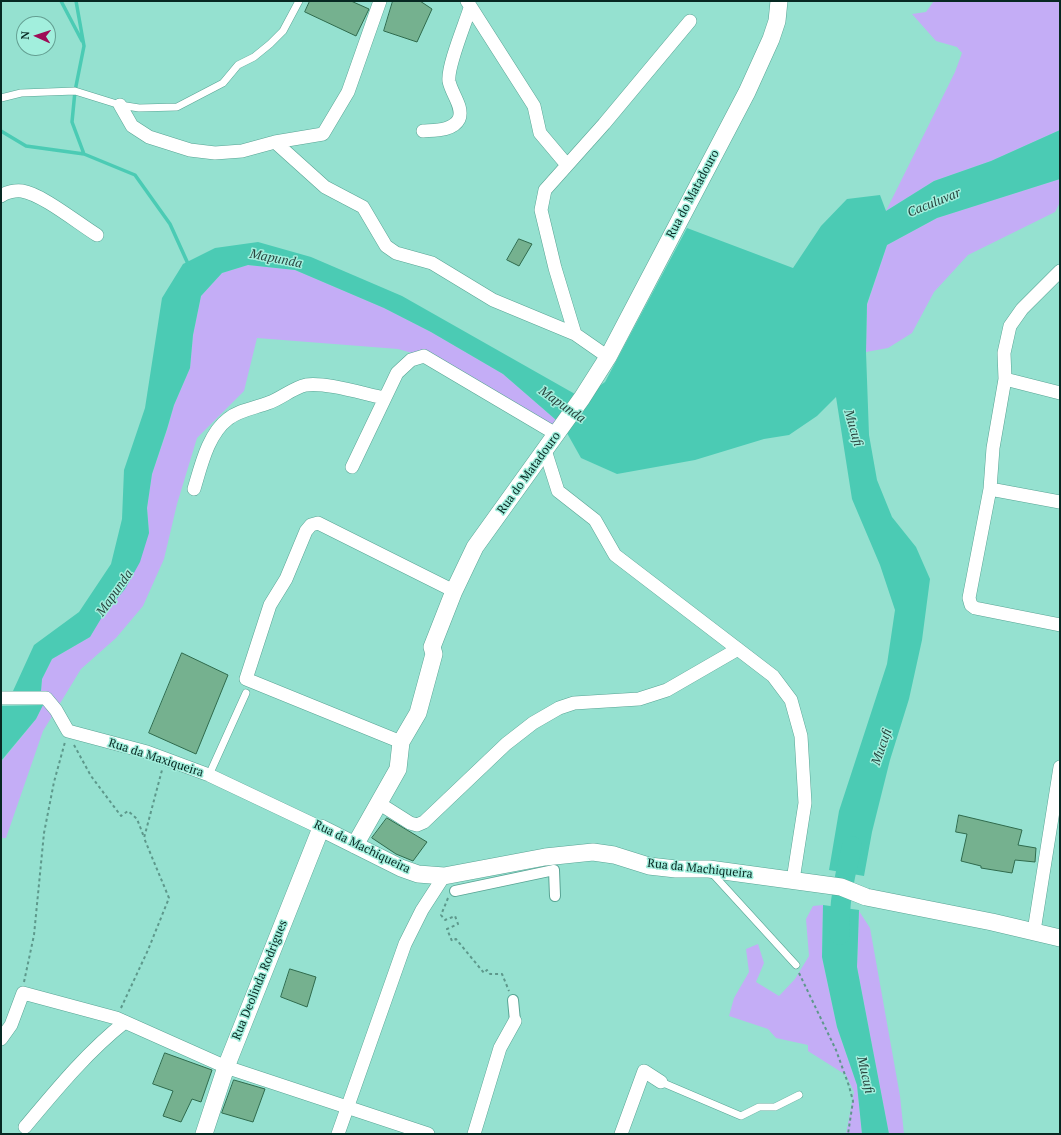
<!DOCTYPE html>
<style>
body{margin:0}
#map{position:relative;width:1061px;height:1135px;overflow:hidden;background:#95e1d0;font-family:"PT Serif",serif}
canvas{display:block}
.frame{position:absolute;inset:0;border:2px solid #072822;pointer-events:none}
.north{position:absolute;left:16px;top:16px;width:40px;height:40px;box-sizing:border-box;background:#a2efdd;border:1px solid #649f92;border-radius:50%;rotate:273deg;font-size:11px;font-weight:700;line-height:16px;text-align:center;color:#072822}
.north::after{content:'';display:block;margin:auto;width:14px;height:18px;background:#9e0c56;clip-path:polygon(50% 0,100% 100%,50% 72%,0 100%)}
</style>
<div id="map">
<canvas width="1061" height="1135"></canvas>
<div class="frame"></div>
<div class="north">N</div>
</div>
<script>
const context = document.querySelector('canvas').getContext('2d');
context.lineJoin = 'round';
function fill(path, color) {
  context.fillStyle = color;
  context.fill(path, 'evenodd');
}
function strokePath(path, color, width, dash) {
  context.strokeStyle = color;
  context.lineWidth = width;
  context.lineCap = dash ? 'butt' : 'round';
  context.setLineDash(dash || []);
  context.stroke(path);
}
function drawText(font, color, halo, rows, align = 'center') {
  context.font = font + ' "PT Serif",serif';
  context.lineWidth = 3;
  context.setLineDash([]);
  context.textBaseline = 'middle';
  context.strokeStyle = halo;
  context.fillStyle = color;
  for (const [text, x, y, turn = 0] of rows) {
    context.save();
    context.translate(x, y);
    context.rotate((+turn || 0) * Math.PI / 180);
    context.textAlign = isNaN(turn) ? turn : align;
    if (halo) context.strokeText(text, 0, 0);
    context.fillText(text, 0, 0);
    context.restore();
  }
}
const green = new Path2D(`
 M934,1h126v129l-69,31 -57,20 -48,30 69,-139 7,-19 -5,-6 -21,-6 -24,-27 14,-2z
 M1060,179v23l-5,10 -87,43 -34,37 -22,41 -24,15 -22,4 1,-47 20,-60 50,-27z
 M248,265l47,5 89,38 47,24 72,42 60,52 -7,8 -133,-78 -25,-7 -141,-11 -13,53 -47,47 -20,66 -13,55 -21,47 -27,32 -35,31 -25,41 -13,21 -37,107h-4l-1,3v-79l35,-43 10,-21 -5,-7 1,-12 10,-20 38,-22 59,-104 -2,-25 5,-34 15,-44 7,-25 16,-37 3,-33 8,-39 21,-23z
 M823,905l-1,52 15,70 20,58 5,49h-16l8,-42 -8,-17 -38,-24v-6l-32,-7 -8,-9 -39,-13 5,-18 15,-26 -3,-23 12,-5 6,19 -8,19 23,14 16,-17 14,-23 -3,-37 7,-13z
 M859,911l11,17 30,168 4,38h-15l-32,-167z`);
const water = new Path2D(`
 M1060,130v49l-123,39 -50,27 -20,59 -1,48 3,83 8,45 15,37 24,30 14,32 -8,61 -13,59 -19,61 -18,72 -8,44 -35,-6 10,-59 48,-147 8,-54 -15,-45 -28,-66 -16,-102 -19,19 -28,19 -25,4 -69,21 -78,14 -36,-16 -18,-32 -60,-52 -72,-42 -47,-24 -89,-38 -47,-5 -26,8 -21,23 -8,39 -3,33 -16,37 -7,24 -15,45 -5,34 2,25 -9,29 -15,27 -23,28 -12,20 -38,22 -10,20 -1,12h-28l21,-46 45,-33 32,-48 11,-45 2,-49 21,-62 17,-110 21,-34 32,-16 43,-6 53,15 91,39 180,102 23,-16 82,-154 106,40 28,-42 26,-27 33,-4 6,16 48,-30 57,-20z
 M43,705l-7,14 -35,42v-55z
 M823,905l36,5 -2,57 32,167h-27l-5,-49 -20,-58 -15,-70z`);
const stream = new Path2D(`
 M61,1l21,40
 M76,1l8,45 -9,45 -3,31 12,32
 M1,131l25,15 58,8 51,21 35,49 19,42`);
const river = new Path2D(`
 M840,935c-2,-31 5,-60 12,-89`);
const building = new Path2D(`
 M310,1h41l18,8 -13,27 -51,-24z
 M393,1h27l12,8 -15,33 -33,-11z
 M519,239l13,5 -13,22 -12,-6z
 M182,653l46,22 -32,79 -47,-21z
 M959,815l63,15 -4,15 18,3 -1,14 -20,-2 -3,13 -31,-5v-2l-20,-5 6,-27 -11,-2z
 M387,818l40,24 -14,19 -17,-7 -24,-16z
 M290,969l26,8 -9,30 -26,-10z
 M165,1053l47,17 -11,32 -9,-3 -11,23 -18,-6 10,-25 -20,-7z
 M234,1080l31,9 -12,33 -31,-9z`);
const path = new Path2D(`
 M74,745l17,31 30,40 7,-5 9,8 7,18
 M448,898l-7,17 4,5 10,-4 3,8 -11,5 5,12 4,-2 28,34 3,-3 3,4h12l7,17
 M799,973l37,77 13,36 4,15 -5,33
 M24,982l10,-47 10,-102 10,-51 11,-40
 M121,1008l27,-58 21,-52 -25,-60 18,-68`);
const service = new Path2D(`
 M1,98l20,-5 54,-2 45,14 19,3 38,-1 46,-24 15,-18 16,-8 16,-13 13,-13 16,-30
 M209,775l37,-82
 M711,872l85,93
 M661,1082l80,34 18,-9h16l24,-12`);
const pedestrian = new Path2D(`
 M455,891l99,-21 1,26
 M513,1000l2,21`);
const minor = new Path2D(`
 M467,1l67,105 6,27 27,32
 M120,105l12,21 17,11 41,13 25,3 27,-2 33,-9 48,-8 25,-42 32,-91
 M423,131c11,-1 30,0 36,-12 5,-12 -8,-26 -10,-38 -2,-14 16,-57 21,-73
 M275,142l50,45 38,20 23,39 10,7 36,10 61,37 82,34 33,23
 M1,196c5,-4 15,-6 21,-5 20,3 57,33 75,44
 M1060,271l-38,38 -12,17 -6,27 1,26 -12,69 -3,41 -21,109 2,7 4,3 85,17
 M575,334l-20,-66 -14,-58 4,-20 59,-66 86,-103
 M1005,379l55,14
 M545,450l13,41 37,29 20,35 158,121 18,24 10,36 4,67 -12,77
 M352,467l45,-94 14,-13 13,-4 132,78
 M194,489c7,-23 14,-55 34,-70 11,-9 27,-11 40,-16 13,-4 24,-15 38,-18 20,-3 58,9 78,13
 M990,489l70,13
 M1,698h45l10,12 12,21 79,21 62,23 112,53
 M401,742l-155,-63 24,-74 16,-26 20,-48 5,-6 7,-2 136,68
 M380,804l30,19 7,2 7,-3 82,-78 27,-21 26,-15 15,-5 65,-4 28,-9 71,-41
 M1034,931l26,-164
 M1,1039l10,-14 12,-32 93,25 110,49 202,67
 M25,1127c31,-37 62,-75 100,-105
 M338,1134l67,-190 17,-34 22,-34
 M474,1134l26,-86 15,-27
 M621,1134l23,-63 17,11`);
const tertiary = new Path2D(`
 M355,845l43,-76 3,-27 17,-29 16,-59 -2,-7 22,-56 21,-44 107,-149 26,-41 139,-265 24,-53 6,-18 2,-20
 M204,1134l22,-67 95,-239 80,40 17,6 26,2 101,-19 48,-5 21,3 35,11 27,3h33l132,18 25,10 126,25 68,16`);
const streetNames = [
 ["Rua do Matadouro",693,194,-62],
 ["Rua do Matadouro",529,473,-54],
 ["Rua da Maxiqueira",156,758,18],
 ["Rua da Machiqueira",362,847,26],
 ["Rua da Machiqueira",700,869,6],
 ["Rua Deolinda Rodrigues",260,980,-68]
];
const waterNames = [
 ["Caculuvar",934,203,-22],
 ["Mapunda",276,259,11],
 ["Mapunda",562,405,35],
 ["Mucufi",853,428,74],
 ["Mapunda",115,593,-55],
 ["Mucufi",882,747,-71],
 ["Mucufi",865,1075,77]
];
fill(green, '#c4adf6');
fill(water, '#4bcbb4');
strokePath(stream, '#4bcbb4', 3.5);
strokePath(river, '#4bcbb4', 20);
fill(building, '#75b18f');
strokePath(building, '#2f6a4c', 1);
strokePath(service, '#58a494', 8);
strokePath(pedestrian, '#58a494', 12);
strokePath(minor, '#58a494', 14);
strokePath(tertiary, '#58a494', 18);
strokePath(path, '#5d988b', 2, [3, 3]);
strokePath(service, '#fff', 7);
strokePath(pedestrian, '#fff', 10);
strokePath(minor, '#fff', 13);
strokePath(tertiary, '#fff', 17);
drawText('12px', '#072822', '#a2efdd', streetNames);
drawText('italic 13px', '#28443e', '#a2efdd', waterNames);
</script>
